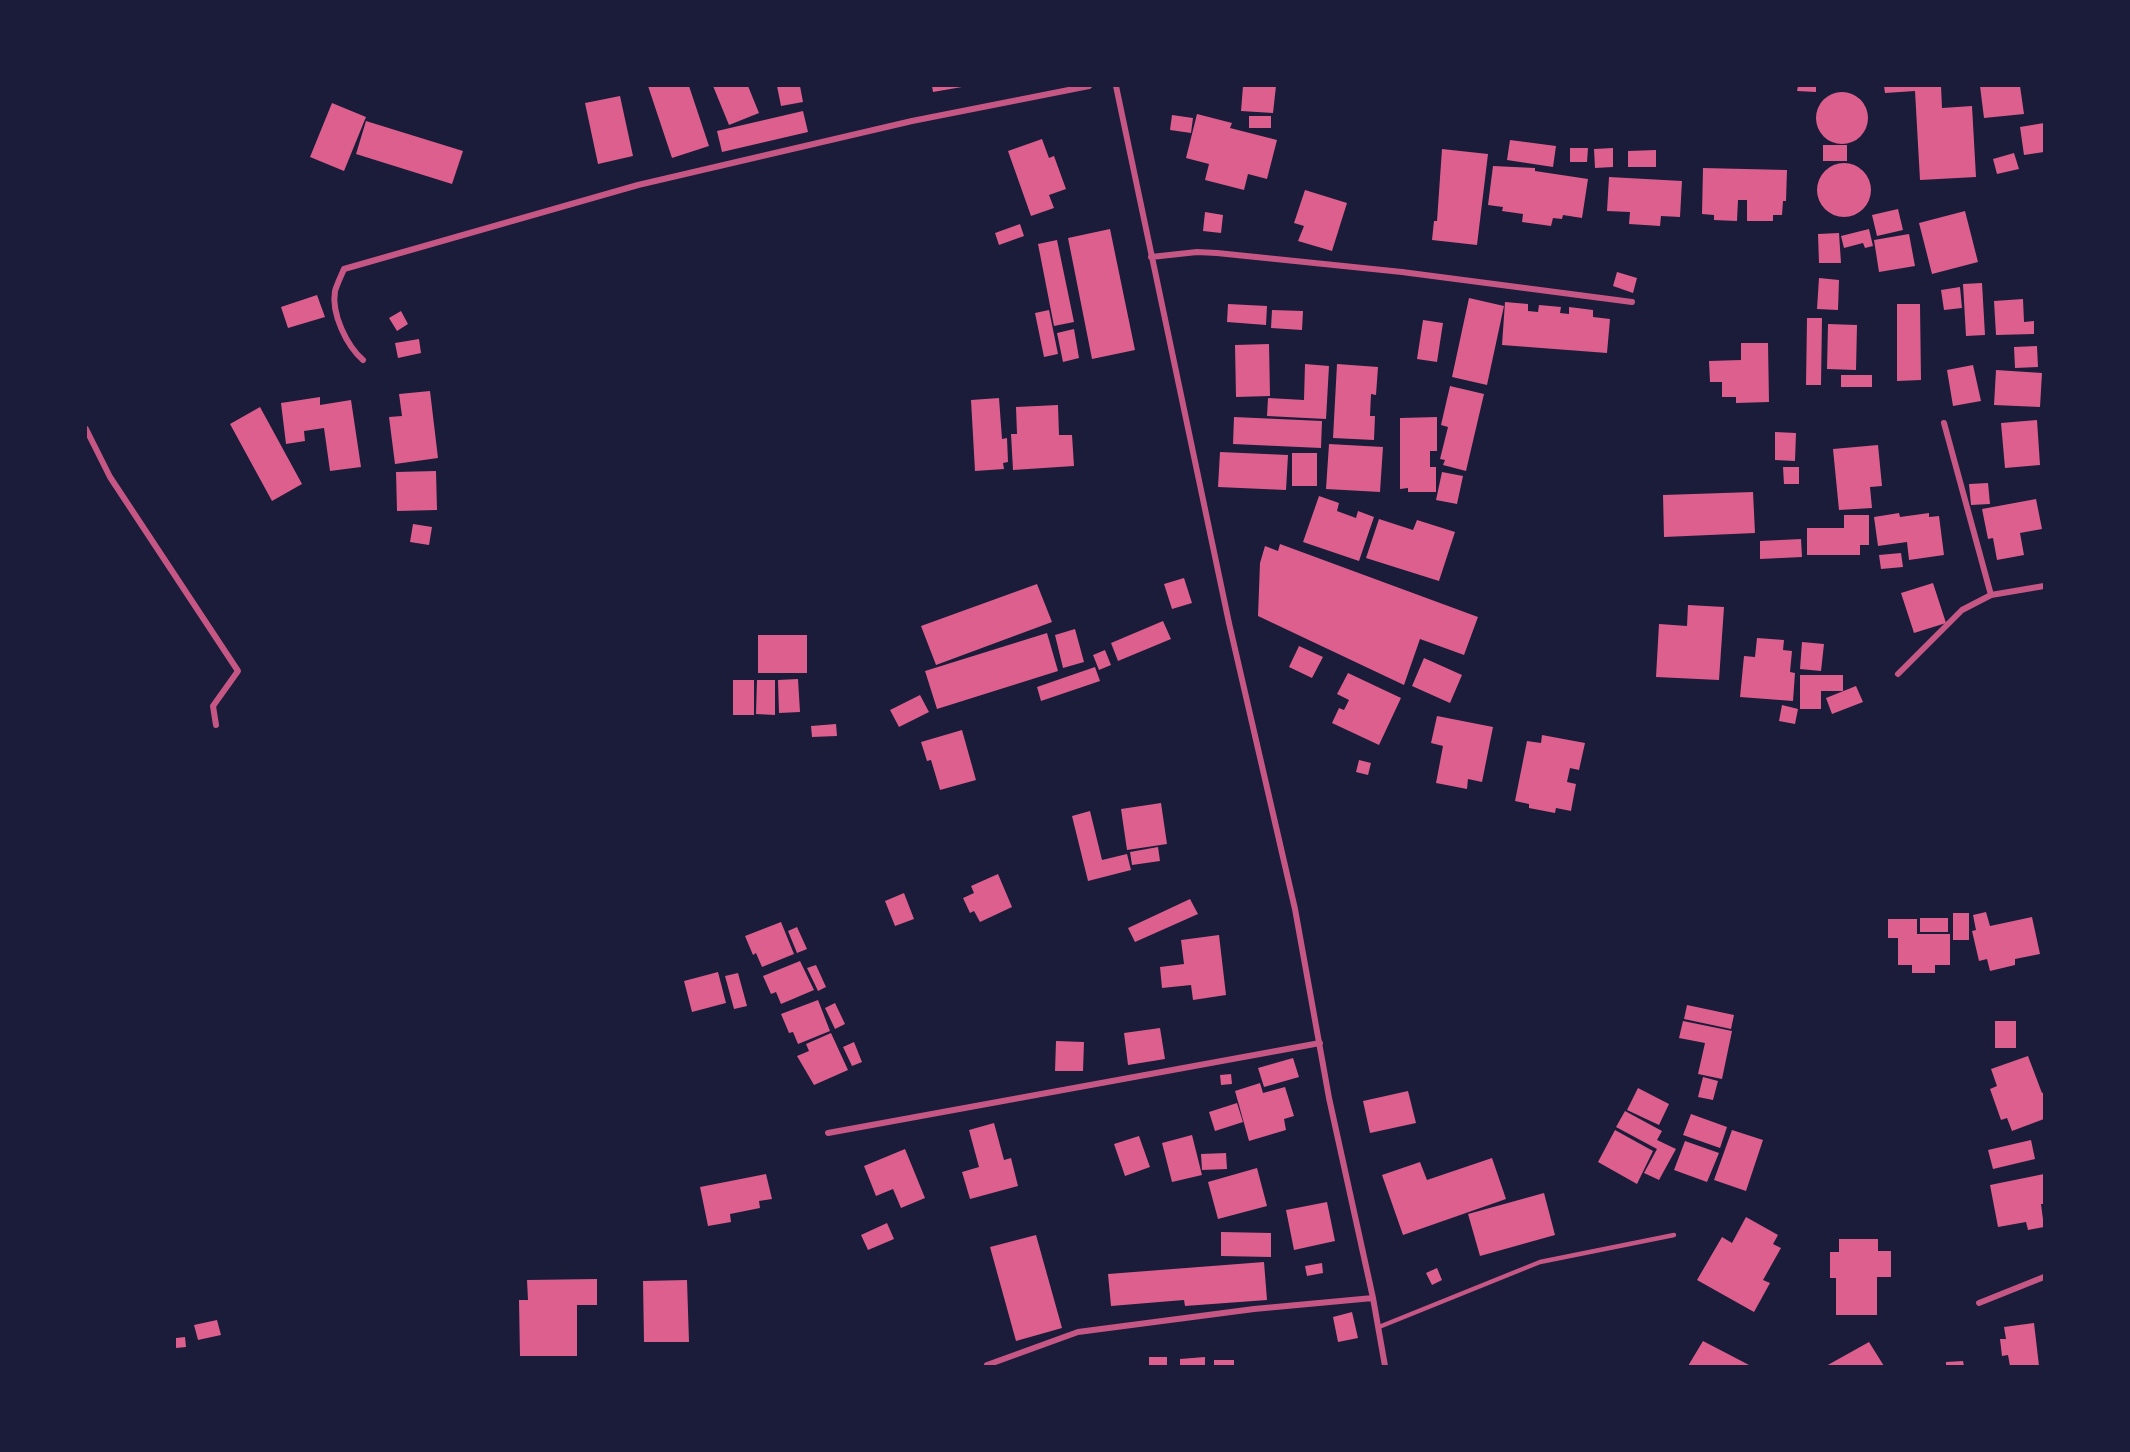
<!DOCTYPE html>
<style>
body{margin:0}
#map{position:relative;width:2130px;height:1452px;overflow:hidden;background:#1b1b3a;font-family:"PT Sans",sans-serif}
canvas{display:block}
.frame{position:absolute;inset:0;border:87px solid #1b1b3a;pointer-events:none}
</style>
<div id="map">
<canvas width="2130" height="1452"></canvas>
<div class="frame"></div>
</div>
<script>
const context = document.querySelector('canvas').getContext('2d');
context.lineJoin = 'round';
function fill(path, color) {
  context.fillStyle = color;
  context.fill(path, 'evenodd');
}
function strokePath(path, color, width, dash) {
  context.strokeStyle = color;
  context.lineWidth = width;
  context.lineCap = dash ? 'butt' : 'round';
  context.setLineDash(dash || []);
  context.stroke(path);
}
const building = new Path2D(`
 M648,86h41l20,60 -37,12z
 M713,86h35l11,27 -30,12z
 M777,86h23l3,16 -22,4z
 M932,86h30v1l-29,5z
 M1243,86h33l-3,27 -32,-2z
 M1798,86h18v6l-19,-1z
 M1884,86h57l1,22 30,-2 4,71 -56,3 -5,-89 -30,2z
 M1980,86h40l4,28 -40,4z
 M1816 118a26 26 0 1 1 52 0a26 26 0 1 1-52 0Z
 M620,96l13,60 -35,8 -13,-61z
 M332,103l34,14 -22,54 -34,-14z
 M803,111l5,21 -86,20 -5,-21z
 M1197,114l35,9 -2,5 47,12 -10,39 -19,-5 -4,16 -39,-10 4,-16 -23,-6z
 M1172,115l21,3 -2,15 -21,-3z
 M1249,116h22v12h-22z
 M366,121l97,30 -11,33 -96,-30z
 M2044,123v29l-20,3 -4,-28z
 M1042,139l7,19 5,-2 12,33 -17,6 5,13 -23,8 -23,-65z
 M1510,140l46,6 -3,21 -46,-7z
 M1823,145h24v16h-24z
 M1570,148h18l-1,14h-17z
 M1613,148v19l-18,1 -1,-19z
 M1442,149l46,5 -11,91 -45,-5 2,-19h3z
 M1656,150v17h-28v-16z
 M2014,153l5,16 -22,5 -4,-15z
 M1817 190a27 27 0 1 1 54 0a27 27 0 1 1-54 0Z
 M1493,166l42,2v3l53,8 -6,39 -19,-3 -1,4 -9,-1 -2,8 -29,-4 1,-8 -21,-3 1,-4 -15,-2z
 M1703,168l84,2 -1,31h-3l-1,14h-9v6h-26v-21h-9l-1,21 -23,-1v-5l-12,-1z
 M1609,177l73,4 -2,36 -19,-1 -1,10 -31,-2 1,-12 -23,-1z
 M1305,190l42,13 -15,48 -34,-10 6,-15 -10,-3z
 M1898,209l5,21 -26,6 -5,-21z
 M1965,211l13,51 -46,12 -13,-51z
 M1205,212l18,3 -2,18 -18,-2z
 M1020,224l4,12 -25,9 -4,-12z
 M1110,229l25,121 -43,9 -24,-121z
 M1869,229l4,17 -8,2 -2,-5 -19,5 -3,-12z
 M1839,233l2,30h-22l-1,-29z
 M1909,234l6,32 -36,6 -5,-32z
 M1057,240l17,82 -20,4 -16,-82z
 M1617,272l20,6 -4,15 -20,-7z
 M1819,278l20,2 -1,30 -21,-1z
 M1982,283l3,52 -19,1 -3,-52z
 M1960,287l2,21 -18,2 -3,-20z
 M317,295l8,22 -37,11 -7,-21z
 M1469,298l35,8 -17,79 -35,-8z
 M2023,299l1,23 10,-1v13l-38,1 -2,-34z
 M1505,302l23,2v7l10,1 1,-7 22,2 -1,6 9,1v-7l24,3v7l17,2 -3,34 -105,-8z
 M1228,304l39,2 -1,19 -39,-3z
 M1897,304h23l1,76 -24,1z
 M1049,310l9,44 -14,3 -9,-44z
 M1272,310l31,1 -1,19 -31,-2z
 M401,311l7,13 -11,7 -8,-13z
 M1807,318h15l-1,67h-15z
 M1423,320l20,3 -6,39 -20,-3z
 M1828,324l29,1 -1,45 -29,-1z
 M1074,329l5,29 -16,4 -6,-29z
 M419,339l2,14 -23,5 -3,-15z
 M1741,343h27l1,59 -33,1v-6h-14v-15h-12l-1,-21 32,-1z
 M1269,344l1,52 -34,1 -1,-52z
 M2037,346l1,21 -23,1 -1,-21z
 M1305,364l24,2 -3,53 -59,-3 1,-18 36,2z
 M1337,364l41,3 -2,28 -5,-1 -1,22h5l-1,24 -41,-2z
 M1973,365l8,36 -28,5 -6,-36z
 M1996,370l46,3 -2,34 -46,-2z
 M1841,375h31v12h-31z
 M1450,386l34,8 -18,77 -23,-6 2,-5 -5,-1 8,-32 -7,-2z
 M430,391l8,67 -43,6 -6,-47 13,-1 -3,-22z
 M320,397v8l31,-5 10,67 -31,4 -6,-43 -20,3 1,10 -19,3 -5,-41z
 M999,398l3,41 5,-1 1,24 -5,1 1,6 -29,2 -4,-71z
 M1058,405l1,30h13l2,31 -61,4 -2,-36h6l-1,-27z
 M260,407l42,77 -30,17 -42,-77z
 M1234,417l88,4 -1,27 -88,-4z
 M1437,417v34h-7v16h6v25h-28v-4l-8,1v-71z
 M2037,420l3,45 -35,3 -4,-45z
 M1775,432l21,1 -1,28 -20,-1z
 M1329,444l54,3 -3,45 -54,-3z
 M1878,445l4,41 -12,1 2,21 -33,2 -6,-61z
 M1220,452l68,3 -2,35 -68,-3z
 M1292,453h25v33h-25z
 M1783,467h16v17h-15z
 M436,471l1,39 -40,1 -1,-39z
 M1442,472l21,4 -6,28 -21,-4z
 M1988,483l2,21 -19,1 -2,-21z
 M1753,492l2,41 -91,4 -1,-42z
 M1319,496l20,7 -2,8 19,7 2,-7 16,6 -15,44 -56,-19z
 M2036,499l6,30 -22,4 4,22 -27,5 -4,-22 -5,1 -6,-30z
 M1899,513l1,4 29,-4v4l10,-1 5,39 -35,5 -2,-18 -29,4 -4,-29z
 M1844,515h25v30h-9v10h-53v-27h37z
 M1379,519l34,11 4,-10 38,12 -16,49 -73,-23z
 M413,524l19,3 -3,18 -19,-3z
 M1801,539l1,18 -42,2v-18z
 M1280,544l198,73 -14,38 -44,-16 -16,46 -146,-69 2,-53 5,-17 13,5z
 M1901,553l2,14 -22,2 -2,-14z
 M1184,578l8,25 -20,6 -8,-25z
 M1933,583l13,40 -32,10 -13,-40z
 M1037,584l15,38 -116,43 -15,-39z
 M1688,605l36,2 -5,73 -63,-3 3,-53 28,2z
 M1163,621l8,18 -53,22 -7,-18z
 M1075,629l9,33 -21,6 -8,-33z
 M1047,633l11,38 -121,38 -12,-38z
 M758,635h49v38h-49z
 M1757,638l27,2 -1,10 9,1 -2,21 5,1 -2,28 -53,-4 4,-41 11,1z
 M1802,642l22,2 -3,27 -21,-2z
 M1299,646l24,11 -11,21 -23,-11z
 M1105,650l6,15 -12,5 -6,-15z
 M1424,658l38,17 -12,28 -38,-17z
 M1095,667l5,14 -59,20 -4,-14z
 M1348,673l53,25 -22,47 -47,-22 7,-15 5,2 5,-10 -12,-6z
 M1800,675h43v16h-22v18h-21z
 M798,679l2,33 -21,1 -1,-33z
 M733,680h21v35h-21z
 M757,680h18v35l-19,-1z
 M1856,686l7,16 -31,12 -6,-16z
 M920,695l9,17 -30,15 -9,-17z
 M1782,705l16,4 -3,15 -16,-3z
 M1437,716l56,11 -11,55 -14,-3 -1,10 -31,-6 7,-37 -12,-3z
 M836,724l1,12 -25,1 -1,-11z
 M962,730l14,50 -36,10 -9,-30 -4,1 -6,-19z
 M1542,735l43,8 -6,27 -9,-2 -3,14 9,2 -5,27 -15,-3 -1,5 -26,-5v-4l-14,-3 12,-60 14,2z
 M1359,760l12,3 -3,12 -12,-3z
 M1161,803l6,41 -40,6 -6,-41z
 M1090,811l12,49 25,-6 4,16 -43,11 -16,-65z
 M1158,847l2,14 -28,4 -2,-13z
 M998,874l14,33 -32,15 -6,-11 -4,2 -7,-15 11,-5 -3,-7z
 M904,893l10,26 -19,7 -10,-25z
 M1190,899l8,15 -63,28 -7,-14z
 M1986,912l4,14 42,-9 8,37 -25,5v6l-25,6 -3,-12 -8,2 -7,-30 4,-1 -3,-15z
 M1953,913h16v27h-16z
 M1920,918h28v14h-28z
 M1888,919h29v15h33v31h-15v8h-23v-8h-14v-27h-10z
 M781,922l13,32 -32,13 -6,-14 -3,2 -8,-19z
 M797,927l10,22 -10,4 -9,-22z
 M1219,935l7,60 -33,5 -2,-15 -29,3 -2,-21 24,-3 -3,-24z
 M800,961l14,29 -33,14 -5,-12 -5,2 -8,-18z
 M816,965l10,22 -8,4 -11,-23z
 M718,972l8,31 -34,9 -8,-31z
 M738,973l9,33 -13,3 -9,-33z
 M818,1000l12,31 -32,13 -5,-12 -4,1 -8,-19z
 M835,1003l10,21 -10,5 -10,-21z
 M1687,1005l47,10 -3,14 -47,-10z
 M1683,1021l49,10 -10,48 -24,-5 7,-31 -26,-5z
 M1995,1021h21v27h-21z
 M1160,1028l5,31 -37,6 -4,-32z
 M831,1033l17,37 -34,15 -17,-29 12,-5 -3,-7z
 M1056,1041l28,1 -1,29h-28z
 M854,1042l8,20 -10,4 -9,-19z
 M2028,1056l14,37 2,-1v27l-32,12 -5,-13 -6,2 -11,-31 7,-3 -6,-17z
 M1293,1058l6,19 -35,10 -6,-19z
 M1231,1074l1,10 -11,1 -1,-10z
 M1703,1077l15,4 -5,19 -15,-3z
 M1260,1083l3,10 22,-6 9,29 -10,3 2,11 -37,11 -14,-50z
 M1638,1088l31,16 -10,21 -32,-15z
 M1408,1091l8,32 -46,10 -7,-32z
 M1237,1103l6,19 -28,9 -6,-19z
 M1625,1111l37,20 -5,9 19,9 -17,31 -15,-7 13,-24 -41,-22z
 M1691,1114l36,13 -7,21 -37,-13z
 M994,1123l10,37 7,-2 7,28 -48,13 -8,-27 17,-5 -10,-37z
 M1615,1130l38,21 -16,33 -39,-22z
 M1732,1130l31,10 -17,51 -32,-11z
 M1192,1135l10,40 -30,7 -10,-39z
 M1139,1136l11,31 -25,9 -11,-32z
 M2031,1140l4,19 -42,10 -5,-19z
 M1685,1141l34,12 -12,29 -33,-12z
 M905,1149l20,49 -24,10 -8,-19 -17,7 -12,-30z
 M1226,1153l1,16 -25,1 -1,-16z
 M1492,1158l14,41 -103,36 -21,-60 38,-13 7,18z
 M1257,1168l10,38 -49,13 -10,-37z
 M766,1174l6,25 -13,2 1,7 -30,6 1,8 -23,4 -8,-39z
 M2044,1174v30h-3l3,23 -16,3 -2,-8 -28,5 -8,-42z
 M1544,1193l11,42 -75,21 -12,-42z
 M1327,1202l8,39 -41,9 -8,-40z
 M1746,1217l32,18 -5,9 8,4 -18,32 7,3 -16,29 -57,-32 25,-43 10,6z
 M887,1223l7,16 -26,11 -7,-15z
 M1221,1232l50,1v24l-50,-1z
 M1036,1235l26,93 -46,13 -26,-94z
 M1839,1239h39v12h13v26h-14v38h-41v-37h-6v-26h9z
 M1264,1262l3,38 -82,6 -1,-6 -73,6 -3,-32z
 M1322,1263l1,10 -16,3 -2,-10z
 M1437,1268l5,12 -10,5 -6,-12z
 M597,1279v26h-20v51h-57l-1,-56h9l-1,-20z
 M687,1280l2,62h-45l-1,-61z
 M1352,1312l6,26 -20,4 -5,-25z
 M217,1320l4,15 -23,5 -4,-15z
 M2034,1323l5,43h-29l-2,-11 -6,1 -2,-17h6l-2,-12z
 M185,1337l1,10 -10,1v-10z
 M1703,1341l48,25h-63z
 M1869,1342l15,24h-58z
 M1149,1357h18v9h-18z
 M1205,1357v9h-25v-7z
 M1214,1360h20v6h-20z
 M1963,1361l1,5h-18v-4z`);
const service = new Path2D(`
 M1379,1327l161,-65 134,-27`);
const minor = new Path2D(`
 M1116,86l113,537 66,286 34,189 44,200 12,68
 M1151,257l46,-5 20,1 185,19 230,30
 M363,360c-16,-14 -32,-46 -28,-69 2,-7 6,-15 9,-22l294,-84 274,-64 177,-35
 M1944,423l47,172
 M86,429l24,48 128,194 -25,35 3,19
 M1898,674l64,-64 29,-15 53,-9
 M828,1133l492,-90
 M1979,1303l65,-26
 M987,1365l91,-33 176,-23 119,-11`);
fill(building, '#dd5f8e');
strokePath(service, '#c65784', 4.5);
strokePath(minor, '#c65784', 6);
</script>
